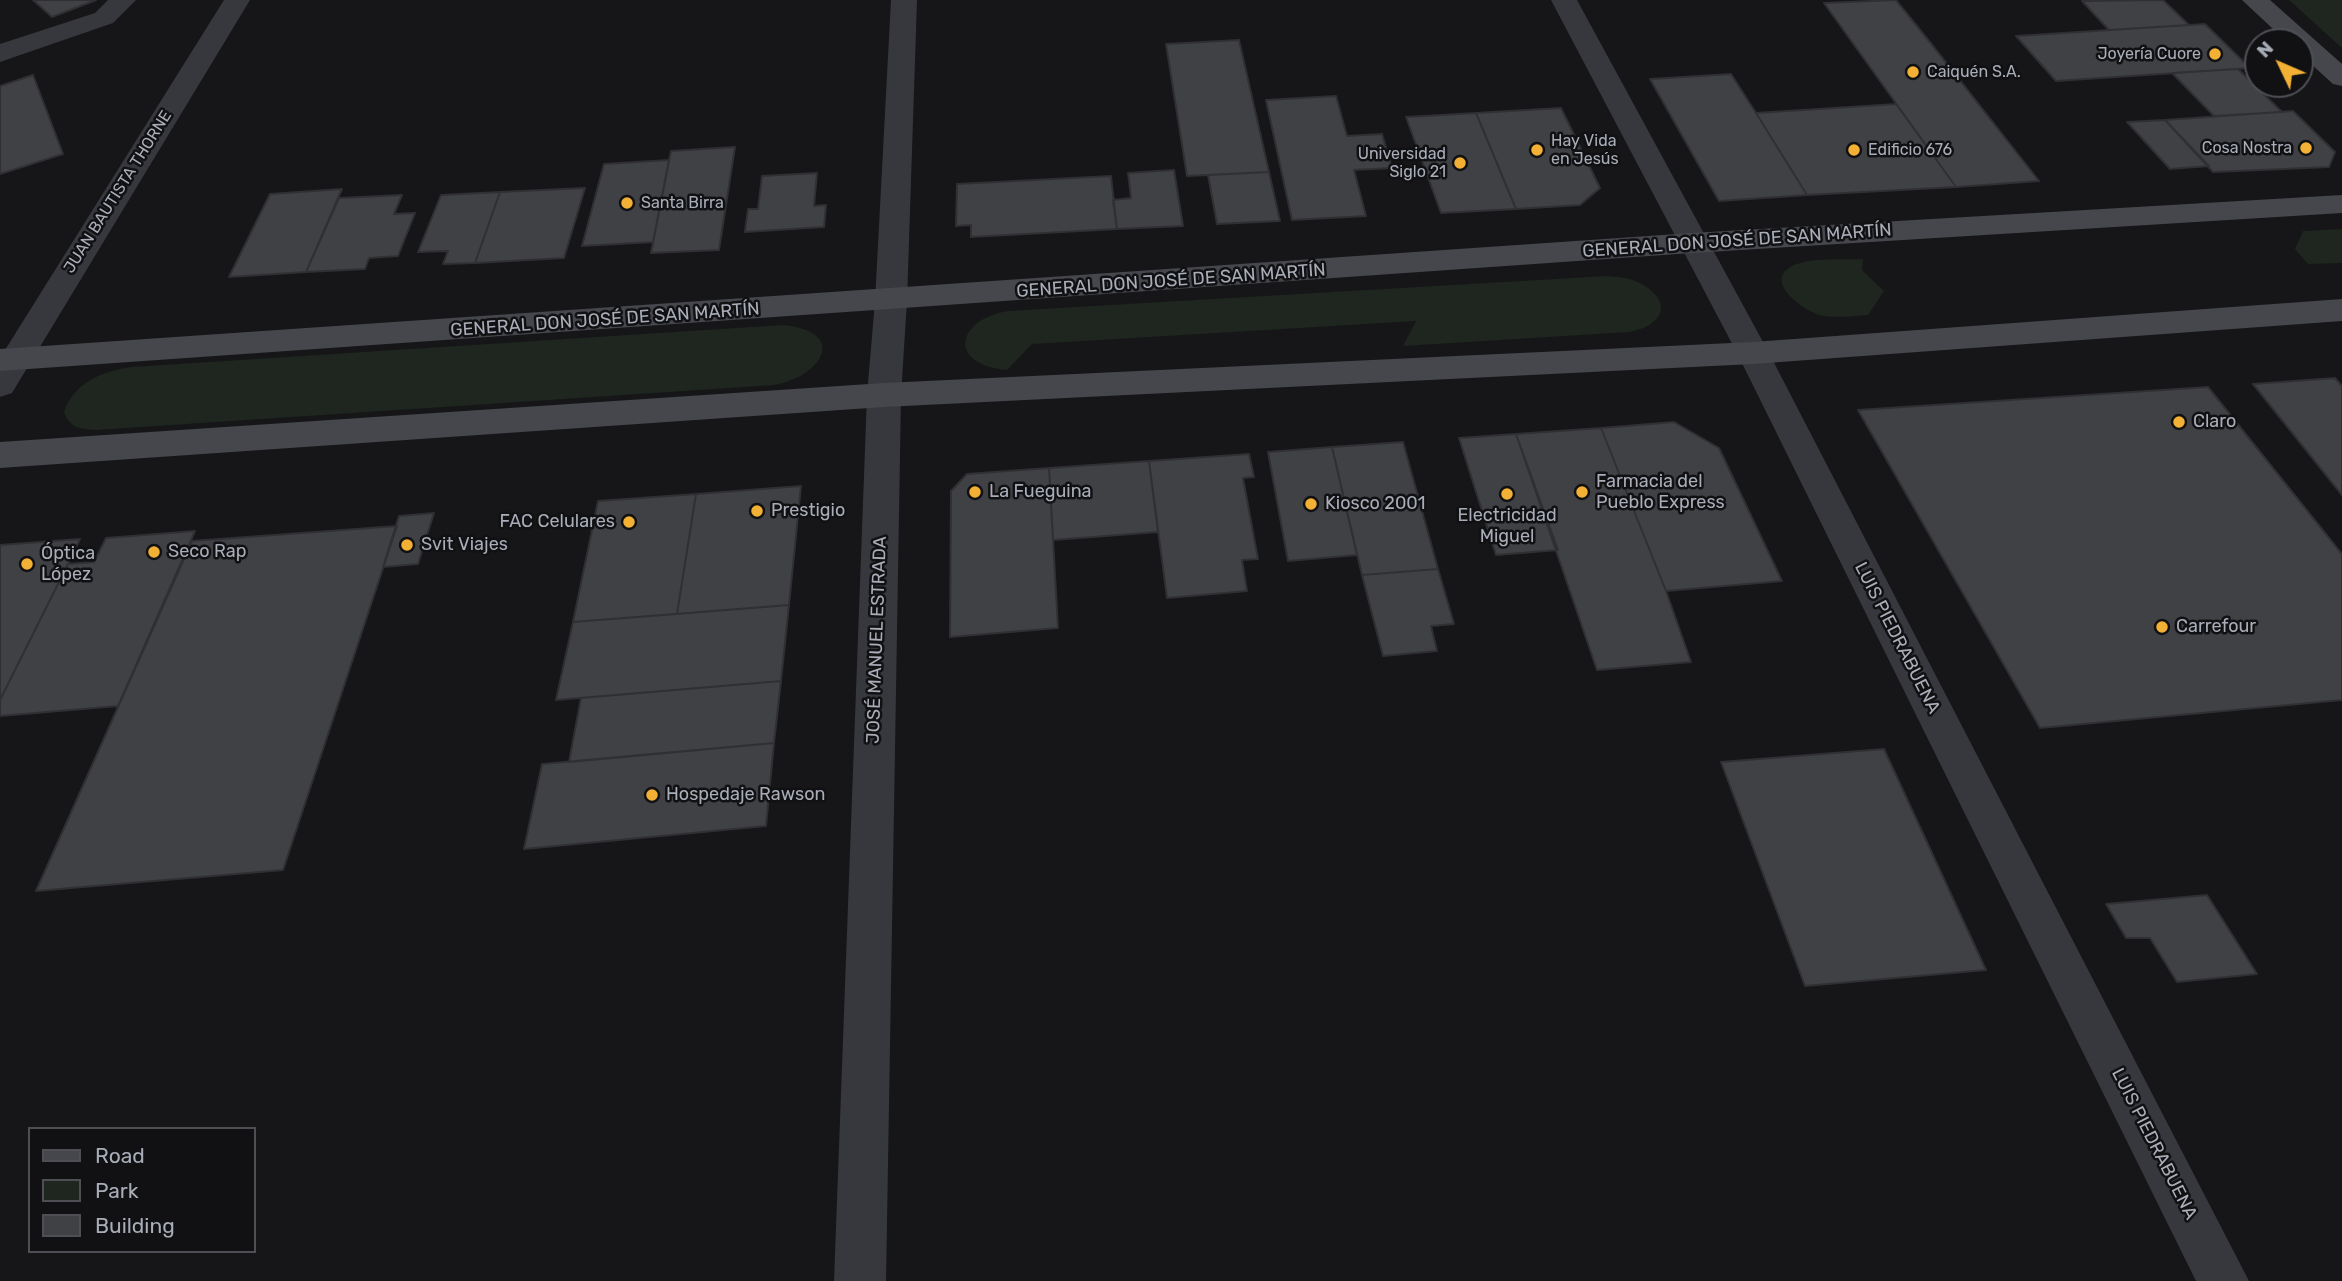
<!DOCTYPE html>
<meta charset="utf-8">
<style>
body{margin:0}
#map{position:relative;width:2342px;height:1281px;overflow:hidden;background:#161618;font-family:Rubik,sans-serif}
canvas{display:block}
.legend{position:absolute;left:28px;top:1127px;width:228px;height:126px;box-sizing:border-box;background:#111113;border:2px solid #4d4f55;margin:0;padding:9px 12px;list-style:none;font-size:21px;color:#a8adb8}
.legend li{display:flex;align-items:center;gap:14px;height:35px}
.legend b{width:35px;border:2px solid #4d4f55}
.north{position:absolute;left:2244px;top:28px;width:70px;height:70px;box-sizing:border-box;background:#111113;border:2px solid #4d4f55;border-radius:50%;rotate:314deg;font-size:19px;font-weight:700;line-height:28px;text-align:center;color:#a8adb8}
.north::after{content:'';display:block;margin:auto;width:24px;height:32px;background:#f2b134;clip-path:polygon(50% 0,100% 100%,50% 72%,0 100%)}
</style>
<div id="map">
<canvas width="2342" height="1281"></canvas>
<ul class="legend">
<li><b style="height:9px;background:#45474d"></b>Road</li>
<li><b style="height:19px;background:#1e261f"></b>Park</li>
<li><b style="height:19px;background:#404145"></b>Building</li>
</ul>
<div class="north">N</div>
</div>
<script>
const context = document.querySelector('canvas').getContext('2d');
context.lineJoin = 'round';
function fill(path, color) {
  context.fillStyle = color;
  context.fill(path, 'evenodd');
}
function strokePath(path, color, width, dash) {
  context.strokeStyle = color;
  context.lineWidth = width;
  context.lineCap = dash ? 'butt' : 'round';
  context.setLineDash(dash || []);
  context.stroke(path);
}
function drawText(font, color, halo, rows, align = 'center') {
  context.font = font + ' Rubik,sans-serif';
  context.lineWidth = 5;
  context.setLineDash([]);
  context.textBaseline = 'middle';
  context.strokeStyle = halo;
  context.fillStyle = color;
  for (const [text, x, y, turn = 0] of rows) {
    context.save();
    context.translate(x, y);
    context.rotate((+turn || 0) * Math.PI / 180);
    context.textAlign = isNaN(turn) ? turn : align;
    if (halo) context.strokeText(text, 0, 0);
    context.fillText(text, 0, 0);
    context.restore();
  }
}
const green = new Path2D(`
 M2289,0h53v48z
 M2342,229v34l-34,1 -13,-15 8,-18z
 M1863,259l-1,11 22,21 -16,24c-14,1 -29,3 -44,1 -21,-4 -66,-38 -27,-52 19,-7 46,-4 66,-5z
 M1607,276c11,1 23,2 33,7 35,19 23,43 -11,49l-226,14 13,-25 -384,23 -25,26c-59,-5 -52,-50 1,-59z
 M783,325c65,6 41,51 -9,60l-678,45c-16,-1 -26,-2 -32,-18 10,-30 39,-41 68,-45z`);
const building = new Path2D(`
 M33,0h63l-44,17z
 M1896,0l33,41 110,140 -83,6 -132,-184z
 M2163,0l26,25 -80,5 -27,-29z
 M2205,24l45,44 -194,13 -40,-45z
 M1239,40l30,132 -82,4 -21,-132z
 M2238,69l44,43 -68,4 -42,-43z
 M1731,74l25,39 51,82 -88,6 -69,-122z
 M33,75l30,79 -63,20v-88z
 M1336,96l11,40 35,-2 10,34 -38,2 12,46 -74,4 -26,-120z
 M1896,104l60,83 -149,8 -51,-82z
 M1561,108l39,80 -20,17 -64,4 -40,-96z
 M2293,111l42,41 -6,15 -116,5 -48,-52z
 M1476,113l40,96 -75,4 -35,-96z
 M2165,120l44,46 -39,3 -43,-47z
 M735,147l-16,103 -68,3 20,-102z
 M669,160l-16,82 -71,4 22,-82z
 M1174,170l9,56 -66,3 -4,-29 18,-2 -3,-25z
 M1269,172l11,49 -63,3 -9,-49z
 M817,173l-3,33 12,-1 -2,22 -79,5 3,-23h10l4,-33z
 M1111,176l6,53 -146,8v-12l-15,1 1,-42z
 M585,188l-21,70 -89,5 25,-71z
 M342,189l-36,83 -77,5 41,-83z
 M500,192l-25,71 -32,1 5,-13 -30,1 23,-57z
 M402,195l-8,19 21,-1 -17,43 -29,2 -4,11 -59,3 33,-74z
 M2335,378l7,8v109l-89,-111z
 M2208,387l134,167v146l-302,28 -182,-318z
 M1674,422l45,26 63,133 -116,10 -65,-163z
 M1601,428l65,163 25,71 -94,8 -81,-236z
 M1516,434l42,116 -62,5 -37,-117z
 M1403,442l35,127 -76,6 -30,-128z
 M1332,447l25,108 -69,6 -20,-109z
 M1249,454l5,23 -11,1 15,81 -16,1 5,31 -80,7 -18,-137z
 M1149,461l9,71 -105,8 -4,-72z
 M1049,468l9,160 -108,9 1,-146 16,-17z
 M801,486l-12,119 -112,9 19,-120z
 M696,494l-19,120 -104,8 25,-121z
 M434,513l-16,51 -35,3 16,-51z
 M397,526l-114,344 -247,21 156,-350z
 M195,531l-77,175 -118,10v-16l68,-136 26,-2 12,-24z
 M80,539l-12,25 -68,136v-155z
 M1438,569l16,55 -23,2 6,25 -54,5 -21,-81z
 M789,605l-8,76 -225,19 17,-78z
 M781,681l-7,62 -205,19 12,-64z
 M774,743l-8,83 -242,23 18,-85z
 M1884,749l102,221 -181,16 -84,-224z
 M2207,895l50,79 -80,8 -27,-44h-24l-20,-34z`);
const minor = new Path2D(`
 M108,0h28l-23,23 -113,39v-18l95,-31z
 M224,0h26l-238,393 -12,4v-39z
 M891,0h26l-10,301 -6,94 -15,886h-52l33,-886 8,-94z
 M1551,0h26l192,353 480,928h-53l-459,-928z`);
const secondary = new Path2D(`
 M2242,0h28l72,64v22l-9,-2 -33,-30v-12h-13z
 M2342,195v18l-650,40 -1692,118v-22l1692,-116z
 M2342,299v22l-589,43 -869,43 -884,61v-26l884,-59 869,-41z`);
const markers = [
 [2215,54,7,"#f2b134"],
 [1913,72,7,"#f2b134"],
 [2306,148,7,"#f2b134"],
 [1537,150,7,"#f2b134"],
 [1854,150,7,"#f2b134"],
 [1460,163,7,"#f2b134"],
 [627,203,7,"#f2b134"],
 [2179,422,7,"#f2b134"],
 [975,492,7,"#f2b134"],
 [1582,492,7,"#f2b134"],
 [1507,494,7,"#f2b134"],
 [1311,504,7,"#f2b134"],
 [757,511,7,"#f2b134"],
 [629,522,7,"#f2b134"],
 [407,545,7,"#f2b134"],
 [154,552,7,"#f2b134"],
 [27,564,7,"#f2b134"],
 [2162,627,7,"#f2b134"],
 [652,795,7,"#f2b134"]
];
const farPoinames = [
 ["Joyería Cuore",2201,54,"right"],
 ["Caiquén S.A.",1927,72],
 ["Hay Vida",1551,141],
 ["en Jesús",1551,159],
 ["Cosa Nostra",2292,148,"right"],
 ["Edificio 676",1868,150],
 ["Universidad",1446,154,"right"],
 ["Siglo 21",1446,172,"right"],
 ["Santa Birra",641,203]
];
const farStreetnames = [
 ["JUAN BAUTISTA THORNE",118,192,-58]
];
const streetNames = [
 ["GENERAL DON JOSÉ DE SAN MARTÍN",1737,241,-4],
 ["GENERAL DON JOSÉ DE SAN MARTÍN",1171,281,-4],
 ["GENERAL DON JOSÉ DE SAN MARTÍN",605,320,-4],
 ["LUIS PIEDRABUENA",1897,638,63],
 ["JOSÉ MANUEL ESTRADA",877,640,-88],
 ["LUIS PIEDRABUENA",2154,1144,63]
];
const poiNames = [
 ["Claro",2193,422],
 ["Farmacia del",1596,482],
 ["Pueblo Express",1596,503],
 ["La Fueguina",989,492],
 ["Kiosco 2001",1325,504],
 ["Prestigio",771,511],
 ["Electricidad",1507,516,"center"],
 ["Miguel",1507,537,"center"],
 ["FAC Celulares",615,522,"right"],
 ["Svit Viajes",421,545],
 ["Seco Rap",168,552],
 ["Óptica",41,554],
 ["López",41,575],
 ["Carrefour",2176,627],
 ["Hospedaje Rawson",666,795]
];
fill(green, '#1e261f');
fill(building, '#404145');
strokePath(building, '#303034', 2);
fill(minor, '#37383d');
fill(secondary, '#45474d');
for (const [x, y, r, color] of markers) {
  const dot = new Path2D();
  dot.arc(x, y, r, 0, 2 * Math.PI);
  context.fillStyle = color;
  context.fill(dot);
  strokePath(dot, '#111113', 2.5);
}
drawText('16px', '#a8adb8', '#111113', farPoinames, 'left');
drawText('16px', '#a8adb8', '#111113', farStreetnames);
drawText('18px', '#a8adb8', '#111113', streetNames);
drawText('18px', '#a8adb8', '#111113', poiNames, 'left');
</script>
